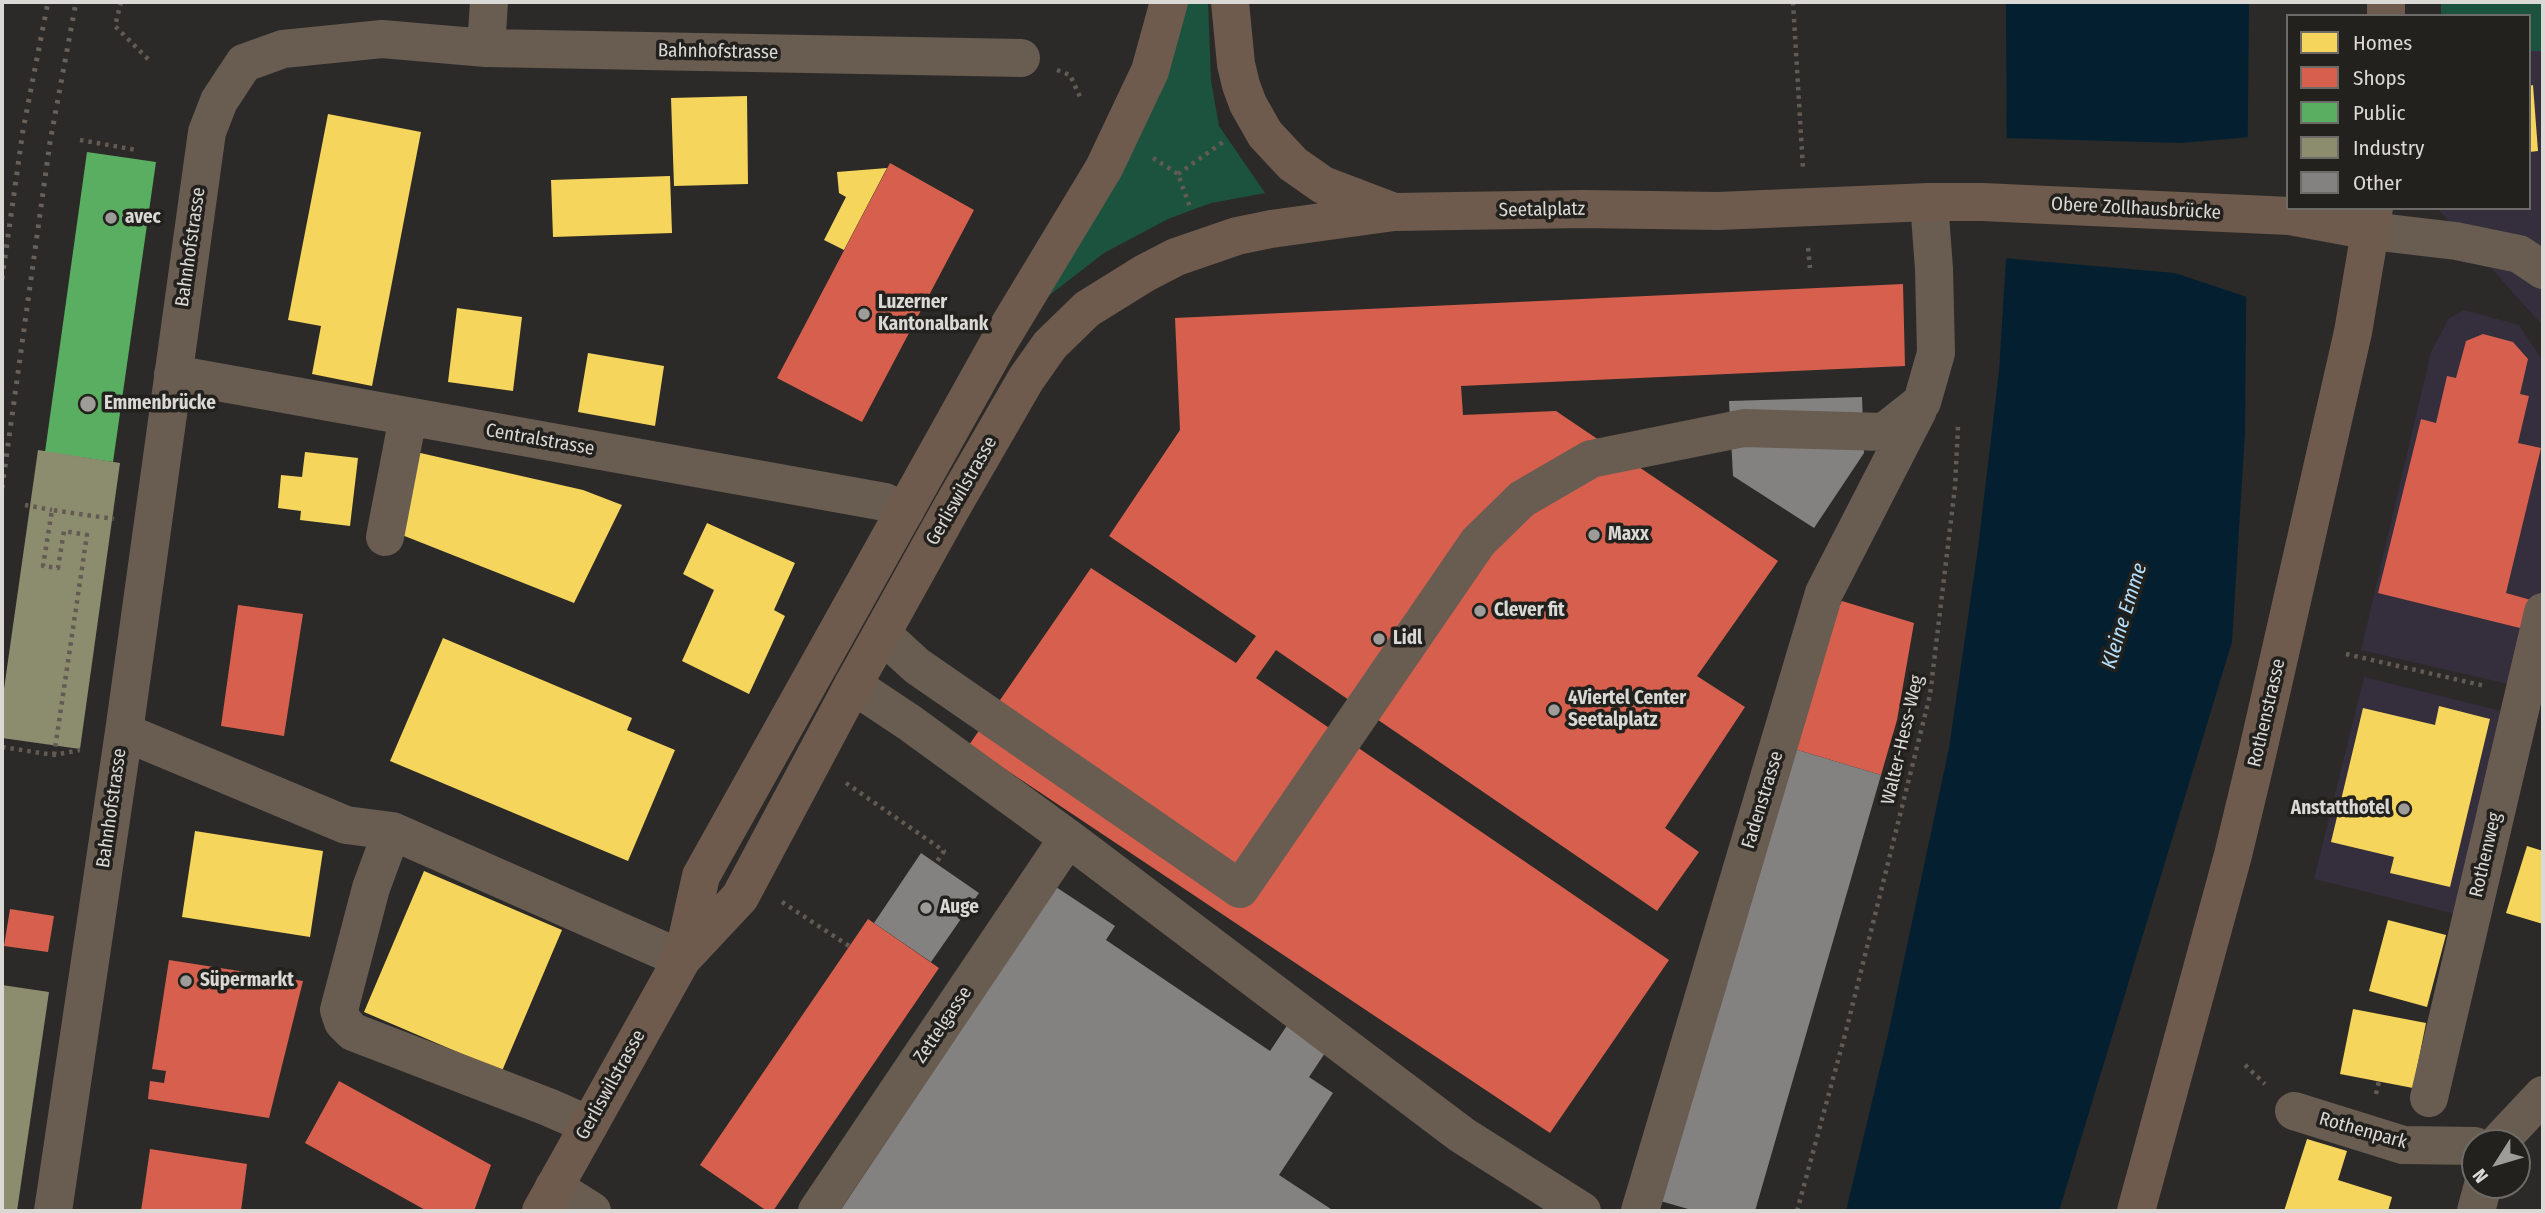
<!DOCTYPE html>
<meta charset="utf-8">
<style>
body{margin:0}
#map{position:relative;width:2545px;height:1213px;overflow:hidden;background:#2c2a28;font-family:"Fira Sans Condensed",sans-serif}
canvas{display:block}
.frame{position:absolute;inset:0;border:4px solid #dad9d6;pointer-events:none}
.legend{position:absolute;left:2286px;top:14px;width:245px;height:196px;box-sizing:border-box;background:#23211d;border:2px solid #6c6b67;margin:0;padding:9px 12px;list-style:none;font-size:21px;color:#dad9d6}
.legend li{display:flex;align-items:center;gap:14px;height:35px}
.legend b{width:35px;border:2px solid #6c6b67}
.north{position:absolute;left:2461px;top:1129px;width:70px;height:70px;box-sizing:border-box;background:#23211d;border:2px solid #6c6b67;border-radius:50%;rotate:233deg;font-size:19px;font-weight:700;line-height:28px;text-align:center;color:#dad9d6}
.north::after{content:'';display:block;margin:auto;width:24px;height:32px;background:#9d9c99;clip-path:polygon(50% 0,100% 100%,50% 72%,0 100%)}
</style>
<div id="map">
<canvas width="2545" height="1213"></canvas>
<div class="frame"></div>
<ul class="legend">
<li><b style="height:19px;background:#f6d55c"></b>Homes</li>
<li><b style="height:19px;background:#d6604d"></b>Shops</li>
<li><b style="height:19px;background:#5aae61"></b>Public</li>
<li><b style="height:19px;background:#8c8c6e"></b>Industry</li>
<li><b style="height:19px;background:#838280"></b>Other</li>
</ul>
<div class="north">N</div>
</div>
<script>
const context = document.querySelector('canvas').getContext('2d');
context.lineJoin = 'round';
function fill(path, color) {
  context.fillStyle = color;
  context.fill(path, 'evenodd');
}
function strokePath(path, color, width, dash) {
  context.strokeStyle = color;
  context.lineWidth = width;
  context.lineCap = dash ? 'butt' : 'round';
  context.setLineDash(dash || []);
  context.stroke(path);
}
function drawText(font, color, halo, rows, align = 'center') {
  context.font = font + ' "Fira Sans Condensed",sans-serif';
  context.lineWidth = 7;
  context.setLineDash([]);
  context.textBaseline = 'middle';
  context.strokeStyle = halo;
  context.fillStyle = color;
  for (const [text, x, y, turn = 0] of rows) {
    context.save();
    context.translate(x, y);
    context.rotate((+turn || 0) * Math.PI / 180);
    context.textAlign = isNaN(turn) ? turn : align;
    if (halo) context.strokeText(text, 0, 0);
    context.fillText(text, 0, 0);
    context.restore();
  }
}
const commercial = new Path2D(`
 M2543,2v324l-106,-118h92v-192z
 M2464,310l55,15 24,36v229l-22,97 -160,-37 70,-298 18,-34z
 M2364,677l149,37 -50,202 -149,-37z`);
const green = new Path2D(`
 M1183,2h25l3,79 8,45 46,67 -54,10 -43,16 -64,34 -57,44z
 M2441,2h102v49h-14v-35h-88z`);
const water = new Path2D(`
 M2006,2h243l-4,431 -13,209 -173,569h-213l43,-181 60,-282 29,-200 21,-177 8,-129z`);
const pier = new Path2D(`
 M2251,137l-1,161 -75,-25 -172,-15v-120l178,5z`);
const homes = new Path2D(`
 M2533,85l5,66 -9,1v-66z
 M747,96l1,88 -74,2 -3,-88z
 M328,114l93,18 -49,254 -60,-12 9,-48 -33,-6z
 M887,168l-43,82 -20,-10 22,-43 -7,-4 -2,-21z
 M670,176l2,57 -119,4 -2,-57z
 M457,308l65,9 -9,74 -65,-9z
 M588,353l76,13 -9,60 -77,-14z
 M305,452l53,6 -8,68 -50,-6 1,-9 -23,-3 3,-33 21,2z
 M416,452l167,38 39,15 -48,98 -172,-68z
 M707,523l88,40 -21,47 11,6 -36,78 -67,-33 32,-71 -31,-16z
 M443,638l189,80 -5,12 48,20 -47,111 -238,-100z
 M2439,706l51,13 -40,168 -60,-14 4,-16 -63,-15 32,-134 72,17z
 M195,831l128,20 -13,86 -128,-20z
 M2527,846l16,5v73l-37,-11z
 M424,871l138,59 -60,141 -138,-59z
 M2388,920l58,15 -19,72 -58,-16z
 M2353,1009l73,14 -13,65 -73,-14z
 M2307,1139l40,12 -9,29 54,17 -4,14h-104z`);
const shops = new Path2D(`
 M890,163l84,47 -112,212 -85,-44z
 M1903,284l2,82 -444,20 2,29 93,-4 222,150 -81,115 48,31 -80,121 34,24 -42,59 -381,-261 -20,28 413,282 -119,173 -581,-388 122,-177 145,95 20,-27 -147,-100 71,-106 -5,-112z
 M2483,334l30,8 15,17 -8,35 9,2 -11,47 23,5 -35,145 25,7 -7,29 -146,-36 43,-174 15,4 11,-47 9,2 10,-37z
 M1842,601l72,22 -17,97 -16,55 -90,-27 34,-115z
 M238,605l65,9 -19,122 -63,-10z
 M10,909l44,7 -6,36 -44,-6z
 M868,919l71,49 -166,243h-6l-67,-46z
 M169,960l134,21 -34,137 -121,-19 2,-18 14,2 2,-12 -14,-2z
 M339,1081l152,84 -17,46h-47l-122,-68z
 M150,1149l97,15 -6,47h-100z`);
const public = new Path2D(`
 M87,152l69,10 -43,300 -68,-10z`);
const industry = new Path2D(`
 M38,450l82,13 -40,286 -78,-11v-35z
 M2,985l47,7 -32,219h-15z`);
const building = new Path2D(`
 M1862,397l2,56 -50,75 -81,-52 -4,-75z
 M1791,748l90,27 -126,436h-60l-38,-11z
 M921,853l58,40 -48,69 -57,-39z
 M1056,887l59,39 -9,14 164,111 18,-27 39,26 -18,27 24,16 -54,82 55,36h-494z`);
const path = new Path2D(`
 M121,2l-6,24 34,34
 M1793,2l10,167
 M1057,70l13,5 11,24
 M80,140l57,10
 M1153,158l25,16 13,36
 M1178,174l45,-32
 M1808,248l2,20
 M25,505l27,5
 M2346,654l139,32
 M2,747l52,8 26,-5
 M54,755l33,-220 -23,-4 -6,37 -15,-2 9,-56 62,9
 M846,783l98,68 -8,12
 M782,902l67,44
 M2245,1065l20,19
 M2376,1094l3,-13
 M1797,1211l49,-180 84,-336 25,-208 3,-61`);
const minor = new Path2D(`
 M486,48l3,-46
 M2371,231l85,10 63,13 24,16
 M173,374l712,128 20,9
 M385,537l23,-120
 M882,634l35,32 323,223 238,-347 44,-43 69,-40 153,-31 140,4 38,-30 14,-49 -2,-84 -5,-67
 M853,685l57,38 158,115 394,297 120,76
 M124,732l222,93 46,6 290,128
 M392,831l-21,57 -32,122 4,12 10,10 195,75 41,18
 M2429,1098l114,-486
 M2294,1111l109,34 72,1
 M2498,1143l45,-48
 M554,1187l38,24
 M53,1211l72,-486 82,-593 12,-31 25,-38 39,-14 99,-10 104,9 535,10
 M817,1211l251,-373
 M1640,1211l184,-618 94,-183
 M2476,1211l7,-26`);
const major = new Path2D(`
 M1230,2l6,62 5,21 7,19 17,30 28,30 30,21 71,27 189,-3 135,2 211,-9h53l308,14 81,15
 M2386,16v-14
 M683,957l18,-81 298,-534 105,-174 46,-97 19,-69
 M541,1211l141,-252 58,-62 113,-212 99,-178 74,-128 24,-34 37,-36 58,-36 31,-16 61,-21 34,-7 123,-17
 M2136,1211l97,-356 23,-96 97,-427 21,-124`);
const rail = new Path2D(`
 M2,279l21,-149 25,-128
 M2,488l48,-346 26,-140`);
const markers = [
 [111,218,7,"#9d9c99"],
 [864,314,7,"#9d9c99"],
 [88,404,9,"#9d9c99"],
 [1594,535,7,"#9d9c99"],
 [1480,611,7,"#9d9c99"],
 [1379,639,7,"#9d9c99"],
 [1554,710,7,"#9d9c99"],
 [2404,809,7,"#9d9c99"],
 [926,908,7,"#9d9c99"],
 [186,981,7,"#9d9c99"]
];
const streetNames = [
 ["Bahnhofstrasse",718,52,1],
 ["Obere Zollhausbrücke",2136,209,3],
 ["Seetalplatz",1542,210,-1],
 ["Bahnhofstrasse",191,247,-82],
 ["Centralstrasse",540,440,10],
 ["Gerliswilstrasse",962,491,-60],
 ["Rothenstrasse",2267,713,-77],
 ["Walter-Hess-Weg",1903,740,-77],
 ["Fadenstrasse",1763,800,-73],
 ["Bahnhofstrasse",112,808,-82],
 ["Rothenweg",2486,855,-77],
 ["Zettelgasse",943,1025,-56],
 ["Gerliswilstrasse",611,1085,-61],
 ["Rothenpark",2363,1131,16]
];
const poiNames = [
 ["avec",125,218],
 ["Luzerner",878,303],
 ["Kantonalbank",878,325],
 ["Emmenbrücke",104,404],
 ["Maxx",1608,535],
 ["Clever fit",1494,611],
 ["Lidl",1393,639],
 ["4Viertel Center",1568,699],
 ["Seetalplatz",1568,721],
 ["Anstatthotel",2390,809,"right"],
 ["Auge",940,908],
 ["Süpermarkt",200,981]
];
const waterNames = [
 ["Kleine Emme",2125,616,-73]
];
fill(commercial, '#342e3d');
fill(green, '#1c533e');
fill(water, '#042030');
fill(pier, '#2c2a28');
fill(homes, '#f6d55c');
fill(shops, '#d6604d');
fill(public, '#5aae61');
fill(industry, '#8c8c6e');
fill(building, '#838280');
strokePath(path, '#625a53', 4.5, [3.5, 5]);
strokePath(minor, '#695c51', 38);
strokePath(major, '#6e5b4d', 38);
strokePath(rail, '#696059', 5, [3.5, 7]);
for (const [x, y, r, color] of markers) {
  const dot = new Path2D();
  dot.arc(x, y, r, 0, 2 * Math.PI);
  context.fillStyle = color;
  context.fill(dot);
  strokePath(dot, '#23211d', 2.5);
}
drawText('19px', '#dad9d6', '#23211d', streetNames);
drawText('bold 19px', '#dad9d6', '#23211d', poiNames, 'left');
drawText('italic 21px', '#b2dffd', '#23211d', waterNames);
</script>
